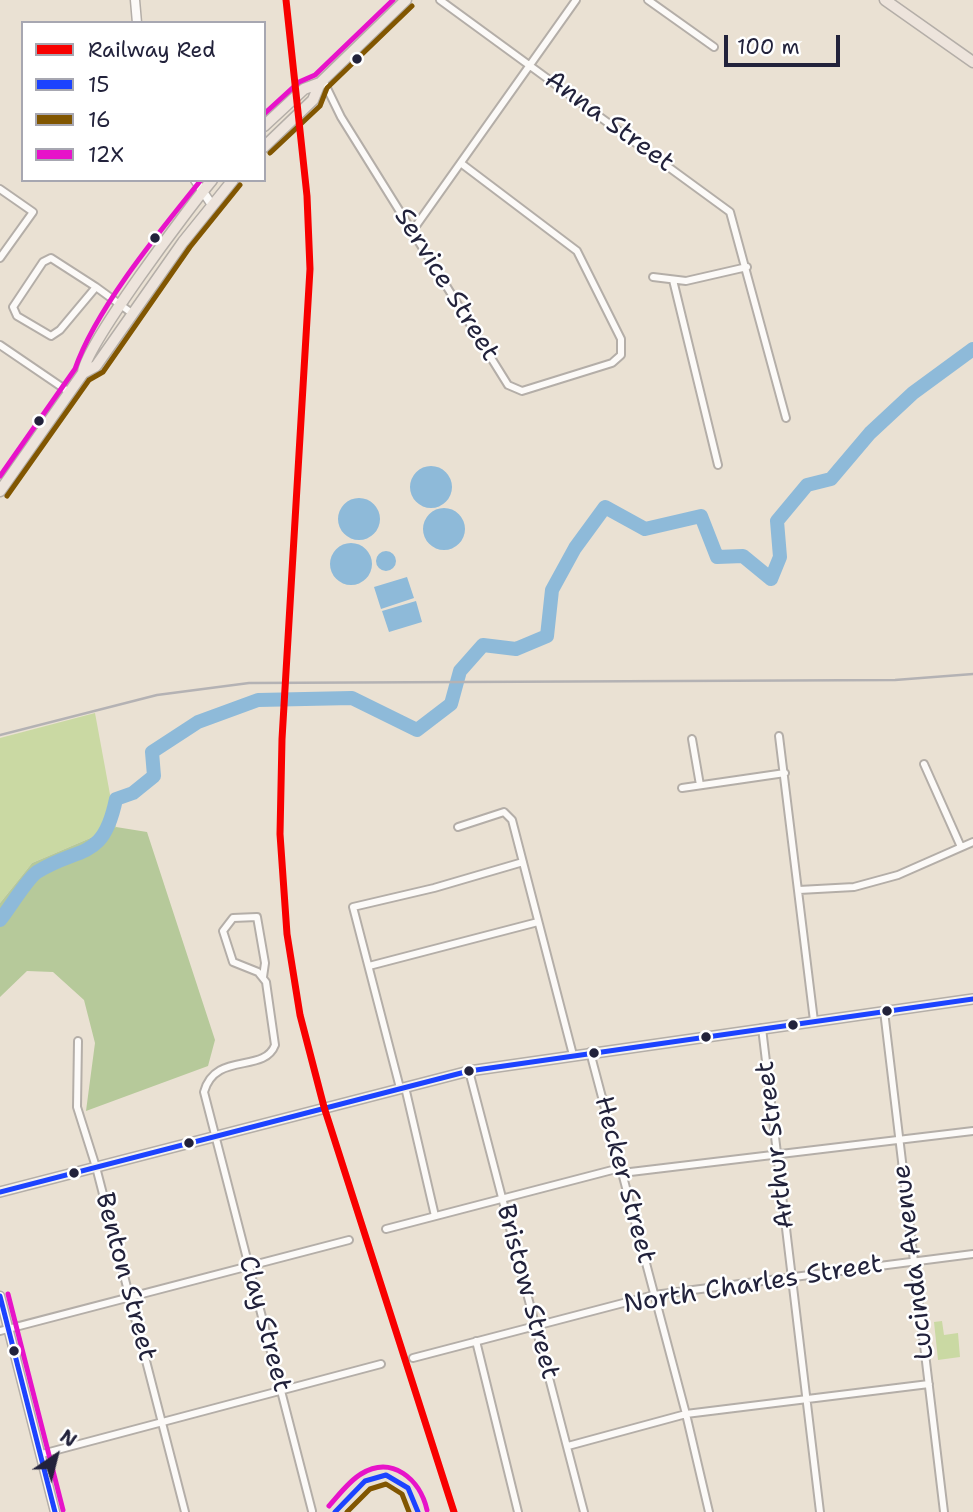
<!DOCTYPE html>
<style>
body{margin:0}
#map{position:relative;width:973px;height:1512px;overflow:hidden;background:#eae1d3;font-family:"Shantell Sans",sans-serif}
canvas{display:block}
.legend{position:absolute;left:21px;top:21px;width:245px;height:161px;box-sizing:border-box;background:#fff;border:2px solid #a7a7b1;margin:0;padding:9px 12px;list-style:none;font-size:21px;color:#22223b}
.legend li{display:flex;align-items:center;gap:14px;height:35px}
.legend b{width:35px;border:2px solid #a7a7b1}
.north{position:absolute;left:21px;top:1421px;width:70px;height:70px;-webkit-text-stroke:5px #fff;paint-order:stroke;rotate:35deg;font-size:19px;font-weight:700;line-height:28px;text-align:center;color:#22223b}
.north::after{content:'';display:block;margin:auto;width:24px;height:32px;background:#22223b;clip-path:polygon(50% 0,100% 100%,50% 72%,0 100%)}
.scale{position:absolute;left:724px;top:35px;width:116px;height:32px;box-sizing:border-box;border:4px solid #22223b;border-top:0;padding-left:9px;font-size:21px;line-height:24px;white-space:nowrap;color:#22223b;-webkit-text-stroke:5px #fff;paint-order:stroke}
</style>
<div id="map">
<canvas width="973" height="1512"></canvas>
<ul class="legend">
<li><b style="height:9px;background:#f80000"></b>Railway Red</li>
<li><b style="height:9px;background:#1c43ff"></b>15</li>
<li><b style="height:9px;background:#815601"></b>16</li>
<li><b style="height:9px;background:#e713c9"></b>12X</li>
</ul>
<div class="north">N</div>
<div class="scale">100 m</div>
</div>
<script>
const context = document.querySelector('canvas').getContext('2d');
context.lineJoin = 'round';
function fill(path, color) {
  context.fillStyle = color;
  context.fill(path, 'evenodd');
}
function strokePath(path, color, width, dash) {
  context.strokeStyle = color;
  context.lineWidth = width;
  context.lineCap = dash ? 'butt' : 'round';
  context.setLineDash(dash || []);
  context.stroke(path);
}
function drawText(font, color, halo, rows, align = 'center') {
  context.font = font + ' "Shantell Sans",sans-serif';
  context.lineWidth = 5;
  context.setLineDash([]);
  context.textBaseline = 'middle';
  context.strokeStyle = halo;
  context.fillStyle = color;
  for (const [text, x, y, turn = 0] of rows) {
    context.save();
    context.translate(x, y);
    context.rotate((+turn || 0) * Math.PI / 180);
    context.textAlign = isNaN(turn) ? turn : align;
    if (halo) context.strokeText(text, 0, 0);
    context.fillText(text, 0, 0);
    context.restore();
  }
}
const green = new Path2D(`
 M95,713l21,114 -84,36 -32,40v-165z
 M942,1321l2,14 14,-2 2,24 -22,3 -4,-38z`);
const forest = new Path2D(`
 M116,827l31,5 68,208 -7,26 -122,45 9,-68 -11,-43 -31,-28 -26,-1 -27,26v-94l32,-40z`);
const water = new Path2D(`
 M410 487a21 21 0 1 1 42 0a21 21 0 1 1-42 0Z
 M338 519a21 21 0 1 1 42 0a21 21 0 1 1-42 0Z
 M423 529a21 21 0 1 1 42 0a21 21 0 1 1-42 0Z
 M330 564a21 21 0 1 1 42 0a21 21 0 1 1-42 0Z
 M376 561a10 10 0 1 1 20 0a10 10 0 1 1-20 0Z
 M407,577l7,21 -33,11 -7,-22z
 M416,601l6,21 -33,10 -7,-21z`);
const river = new Path2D(`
 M0,920c9,-11 27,-41 37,-48 43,-27 66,-10 79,-73l17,-6 21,-17 -2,-24 46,-30 60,-22 94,-2 65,32 34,-26 9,-33 23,-26 33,4 31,-13 5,-46 23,-42 30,-41 40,22 56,-13 16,41 26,-1 28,23 9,-22 -3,-36 30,-36 24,-6 39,-46 43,-40 60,-44`);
const minor = new Path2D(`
 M440,0l290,212 56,206
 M648,0l66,47
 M323,80l18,37 167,268 14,6 90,-28 9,-8v-16l-44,-88 -115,-87
 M0,189l33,23 -33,46
 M413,230l163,-230
 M51,258l45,29 -36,43 -9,6 -34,-20 -4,-9 30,-45z
 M653,277l33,4 61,-14
 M673,280l45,185
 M96,287l37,27
 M0,345l69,47
 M779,736l35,285
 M692,739l8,46
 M924,764l37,83
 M682,788l103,-15
 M458,827l46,-15 8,8 61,235
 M799,890l55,-3 44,-12 75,-33
 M369,966l169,-44
 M263,977l2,-14 -8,-46 -24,1 -10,13 10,31 25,10 8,10 9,63c-11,29 -60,6 -71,47l108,419
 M884,1011l60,501
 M762,1028l58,484
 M78,1041l-1,66 19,60 89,345
 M590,1052l96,362 23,98
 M469,1071l115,441
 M405,1087l30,129
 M400,1088l-47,-181 81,-19 89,-26
 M622,1173l351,-42
 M386,1229l234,-61
 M0,1331l349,-91
 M476,1341l42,171
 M413,1358l241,-63 319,-41
 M568,1446l118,-32 243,-30
 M42,1454l339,-90`);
const tertiary = new Path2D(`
 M135,0l2,23
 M195,180l17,25
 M0,1296l55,216`);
const secondary = new Path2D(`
 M0,1192l469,-121 504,-72`);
const primary = new Path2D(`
 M885,0l88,62
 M264,126l40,-37 16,-6
 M264,147l49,-47 7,-17 86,-83
 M83,373l13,-7 87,-124 50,-62
 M0,491l83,-118c1,-26 107,-167 129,-193`);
const rail = new Path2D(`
 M0,735l157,-40 92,-12 646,-3 78,-6`);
const bus1 = new Path2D(`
 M0,1192l469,-121 504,-72
 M0,1296l55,216
 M335,1512l30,-31 21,-6 22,13 10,24`);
const bus2 = new Path2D(`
 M270,153l50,-47 7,-18 85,-82
 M7,496l82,-116 14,-8 87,-125 50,-62
 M347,1512l23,-23 16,-5 16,10 7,18`);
const bus3 = new Path2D(`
 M264,114l35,-32 16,-7 78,-75
 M0,476l75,-107c21,-61 85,-138 126,-189
 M8,1294l55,216
 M329,1506c9,-10 20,-25 32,-32 31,-19 59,5 66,36`);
const rail1 = new Path2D(`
 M286,0l21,196 3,73 -28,470 -2,95 7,100 13,81 24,92 130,405`);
const markers = [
 [357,59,6,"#22223b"],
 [155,238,6,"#22223b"],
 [39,421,6,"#22223b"],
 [887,1011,6,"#22223b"],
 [793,1025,6,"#22223b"],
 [706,1037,6,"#22223b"],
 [594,1053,6,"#22223b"],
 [469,1071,6,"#22223b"],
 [189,1143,6,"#22223b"],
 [74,1173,6,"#22223b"],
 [14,1351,6,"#22223b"]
];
const streetNames = [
 ["Anna Street",609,122,36],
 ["Service Street",446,285,58],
 ["Arthur Street",776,1145,-97],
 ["Hecker Street",624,1180,75],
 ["Lucinda Avenue",914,1262,-97],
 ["Benton Street",125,1277,75],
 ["North Charles Street",753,1285,-9],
 ["Bristow Street",527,1292,75],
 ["Clay Street",264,1324,75]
];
fill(green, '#cad9a3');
fill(forest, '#b6c99a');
fill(water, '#8ebad9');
strokePath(river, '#8ebad9', 14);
strokePath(minor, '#b4aea8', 10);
strokePath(tertiary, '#b4aea8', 11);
strokePath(secondary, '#b4aea8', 12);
strokePath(primary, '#b4aea8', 13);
strokePath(minor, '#fcfaf8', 6);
strokePath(tertiary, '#fcfaf8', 8);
strokePath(secondary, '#f5f2ed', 9);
strokePath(primary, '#ede4dc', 10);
strokePath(rail, '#b4b2b4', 2.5);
strokePath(bus1, '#1c43ff', 5);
strokePath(bus2, '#815601', 5);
strokePath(bus3, '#e713c9', 5);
strokePath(rail1, '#f80000', 7);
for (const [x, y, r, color] of markers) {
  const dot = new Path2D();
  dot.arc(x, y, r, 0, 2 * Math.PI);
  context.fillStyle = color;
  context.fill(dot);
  strokePath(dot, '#fff', 2.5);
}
drawText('26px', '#22223b', '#fff', streetNames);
</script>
